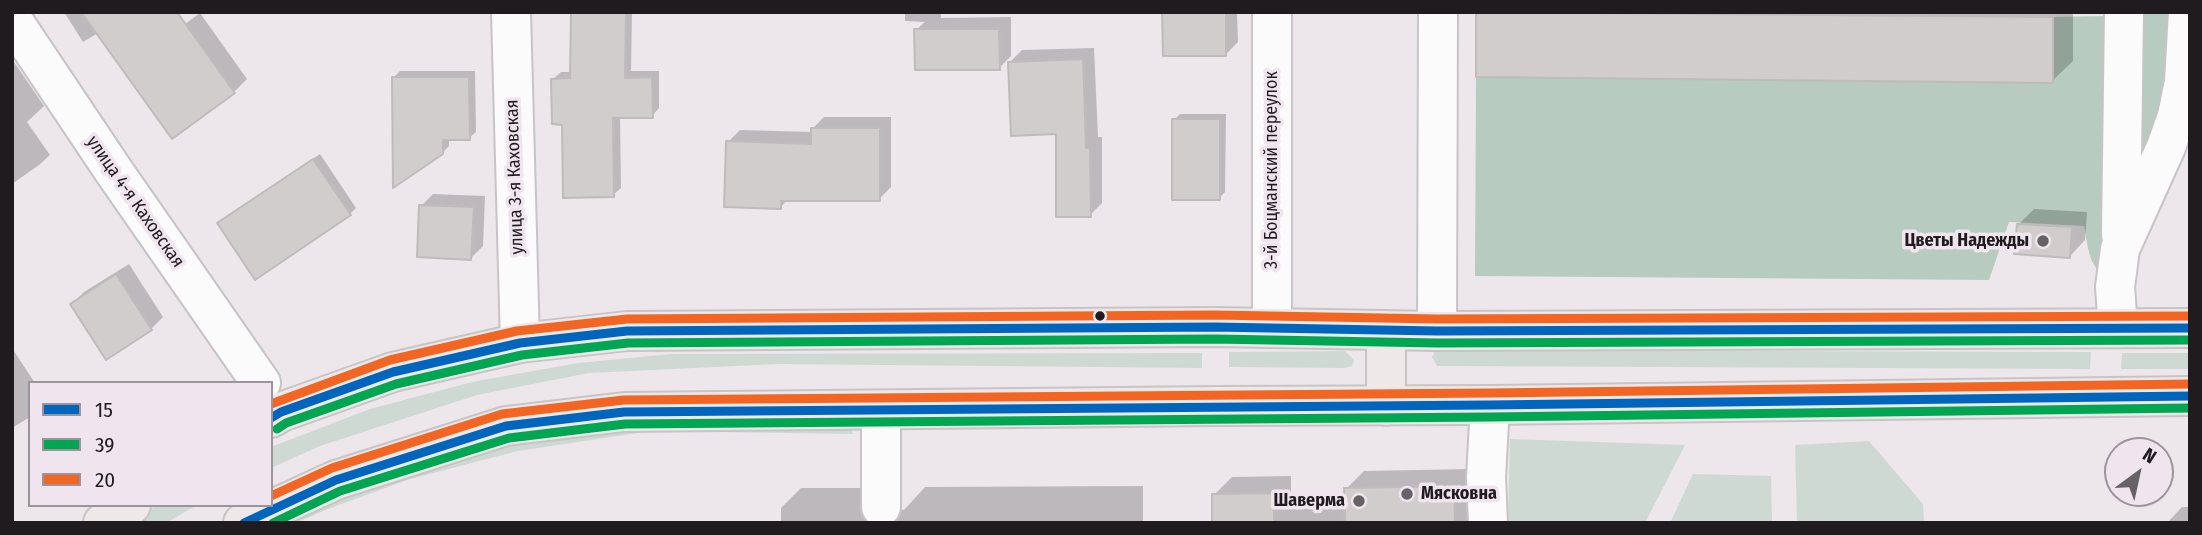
<!DOCTYPE html>
<meta charset="utf-8">
<style>
body{margin:0}
#map{position:relative;width:2202px;height:535px;overflow:hidden;background:#ede7ec;font-family:"Fira Sans Condensed",sans-serif}
canvas{display:block}
.frame{position:absolute;inset:0;border:14px solid #1f1b1e;pointer-events:none}
.legend{position:absolute;left:28px;top:381px;width:245px;height:126px;box-sizing:border-box;background:#f0e4ee;border:2px solid #9c949b;margin:0;padding:9px 12px;list-style:none;font-size:21px;color:#1f1b1e}
.legend li{display:flex;align-items:center;gap:14px;height:35px}
.legend b{width:35px;border:2px solid #9c949b}
.north{position:absolute;left:2104px;top:437px;width:70px;height:70px;box-sizing:border-box;background:#f0e4ee;border:2px solid #9c949b;border-radius:50%;rotate:33deg;font-size:19px;font-weight:700;line-height:28px;text-align:center;color:#1f1b1e}
.north::after{content:'';display:block;margin:auto;width:24px;height:32px;background:#676266;clip-path:polygon(50% 0,100% 100%,50% 72%,0 100%)}
</style>
<div id="map">
<canvas width="2202" height="535"></canvas>
<div class="frame"></div>
<ul class="legend">
<li><b style="height:9px;background:#0065bd"></b>15</li>
<li><b style="height:9px;background:#00a651"></b>39</li>
<li><b style="height:9px;background:#f26522"></b>20</li>
</ul>
<div class="north">N</div>
</div>
<script>
const context = document.querySelector('canvas').getContext('2d');
context.lineJoin = 'round';
function fill(path, color) {
  context.fillStyle = color;
  context.fill(path, 'evenodd');
}
function strokePath(path, color, width, dash) {
  context.strokeStyle = color;
  context.lineWidth = width;
  context.lineCap = dash ? 'butt' : 'round';
  context.setLineDash(dash || []);
  context.stroke(path);
}
function drawText(font, color, halo, rows, align = 'center') {
  context.font = font + ' "Fira Sans Condensed",sans-serif';
  context.lineWidth = 7;
  context.setLineDash([]);
  context.textBaseline = 'middle';
  context.strokeStyle = halo;
  context.fillStyle = color;
  for (const [text, x, y, turn = 0] of rows) {
    context.save();
    context.translate(x, y);
    context.rotate((+turn || 0) * Math.PI / 180);
    context.textAlign = isNaN(turn) ? turn : align;
    if (halo) context.strokeText(text, 0, 0);
    context.fillText(text, 0, 0);
    context.restore();
  }
}
const green = new Path2D(`
 M1435,350l656,2 -1,17 -653,-3 -5,-9z
 M1345,351l9,9 -2,6 -7,2 -116,-1v-15z
 M1202,353v15l-424,-4 -189,9 -112,22 -157,51 -49,22v-21l99,-38 102,-27 106,-19 93,-9z
 M2122,353h68v16h-69z
 M643,421l205,1 5,12 -202,-3 -133,20 -108,28 -82,30 -32,14h-35l252,-85z
 M1510,439l175,6 -40,78h-137z
 M1869,441l54,63 1,19h-127l-2,-78z
 M1693,474l78,2 1,47h-102z
 M157,505h40l-31,18h-40z`);
const forest = new Path2D(`
 M2135,12h40l-9,86 -28,67z
 M2107,16l1,260c-20,-6 -20,-32 -24,-50l-75,-4 -20,58 -514,-4 1,-199 576,6 1,-66z`);
const shadow = new Path2D(`
 M64,12h101l12,18 23,-17 47,66 -13,13 -136,-59 -15,9z
 M573,12h59l-1,59h28v37l-7,8 -32,1 1,71 -8,7 -50,-72 -10,-44 8,-7h11z
 M905,12h36v6l70,-1v39l-12,12 -83,-38 9,-8 -20,-1z
 M1164,12h73l1,30 -12,12z
 M1478,12h595v49l-21,20z
 M1094,48l4,89h4v66l-12,12 -33,-83 -47,-70 12,-12z
 M12,59l32,47 -17,16 23,33 -11,10 -27,19z
 M400,71h75l1,61 -7,6h-20v8l-7,7 -49,-75z
 M1180,114h46l-1,78 -6,6 -45,-78z
 M824,117h67v70l-12,12h-91l-8,9 -52,-66 12,-12 72,2v-3z
 M320,154l36,54 -6,6 -131,9 6,-6z
 M433,194l52,2 -2,50 -12,12 -50,-52z
 M2034,209l53,3 -2,28 -15,16 -52,-31z
 M129,264l34,53 -12,12 -79,-25 12,-12z
 M12,348l23,35h-5v34l-18,11z
 M1471,469l1,54h-258v-28l18,-18 59,-1v25l55,-1v-11l18,-18z
 M1143,486v37h-362v-15l20,-20h78l11,18 14,4 21,-23z
 M2182,507h8v16h-23z`);
const building = new Path2D(`
 M81,12h96l58,81 -63,46z
 M571,12h55l-1,66 27,-1 1,41h-40l1,79 -51,1 -1,-73 -10,-1 -1,-45 19,-1z
 M1162,12h64v44h-63z
 M1476,12l577,5v66l-577,-6z
 M914,29h85l1,41h-85z
 M1083,59l3,89h4l1,69h-35v-83l-45,2 -3,-74z
 M392,77h77l1,63h-27v14l-50,34z
 M1172,119h48v81h-48z
 M811,128h69v73h-99v8l-57,-2 2,-66 85,3z
 M313,159l38,56 -96,65 -38,-57z
 M419,205l55,2 -3,53 -54,-3z
 M2017,224l55,3 -2,31 -56,-4z
 M116,274l36,56 -46,30 -36,-56z
 M1454,486l1,37h-110l-1,-35z
 M1274,493v30h-62v-29z`);
const minor = new Path2D(`
 M511,12l9,331
 M12,19l101,151 148,213
 M2121,234l3,-222
 M1272,327v-315
 M2118,328l-3,-41 5,-38 46,-102 11,-31 7,-34 4,-70
 M1437,331l1,-319
 M881,507v-97
 M1488,523l-2,-46 4,-72`);
const major = new Path2D(`
 M1386,406v-76
 M271,418l10,-6 112,-40 127,-29 107,-12 588,-4 222,4 753,-3
 M103,523l28,-18
 M243,523l93,-43 170,-54 118,-14 592,-6 274,-1 700,-9`);
const bus1 = new Path2D(`
 M271,418l10,-6 112,-40 127,-29 107,-12 588,-4 222,4 753,-3
 M244,523l92,-43 170,-54 118,-14 866,-7 700,-9`);
const bus2 = new Path2D(`
 M277,429l9,-6 110,-39 126,-29 106,-12 587,-4 222,4 753,-3
 M273,523l67,-32 169,-53 116,-14 865,-7 700,-9`);
const bus3 = new Path2D(`
 M271,404l119,-44 127,-29 110,-12 588,-4 222,4 753,-3
 M271,496l61,-28 170,-54 122,-14 866,-7 700,-9`);
const markers = [
 [2043,241,7,"#676266"],
 [1100,316,6,"#1f1b1e"],
 [1407,494,7,"#676266"],
 [1359,501,7,"#676266"]
];
const streetNames = [
 ["3-й Боцманский переулок",1272,170,-90],
 ["улица 3-я Каховская",515,177,-92],
 ["улица 4-я Каховская",135,202,55]
];
const poiNames = [
 ["Цветы Надежды",2029,241],
 ["Мясковна",1421,494,"left"],
 ["Шаверма",1345,501]
];
fill(green, '#ced9d3');
fill(forest, '#b7cbc0');
fill(shadow, '#0003');
fill(building, '#d2cdcd');
strokePath(building, '#bfbbbb', 2);
strokePath(minor, '#c7c3c6', 42);
strokePath(major, '#c7c4c6', 42);
strokePath(minor, '#fcfbfc', 38);
strokePath(major, '#efe8e9', 38);
strokePath(bus1, '#0065bd', 9);
strokePath(bus2, '#00a651', 9);
strokePath(bus3, '#f26522', 9);
for (const [x, y, r, color] of markers) {
  const dot = new Path2D();
  dot.arc(x, y, r, 0, 2 * Math.PI);
  context.fillStyle = color;
  context.fill(dot);
  strokePath(dot, '#f0e4ee', 2.5);
}
drawText('18px', '#1f1b1e', '#f0e4ee', streetNames);
drawText('bold 18px', '#1f1b1e', '#f0e4ee', poiNames, 'right');
</script>
